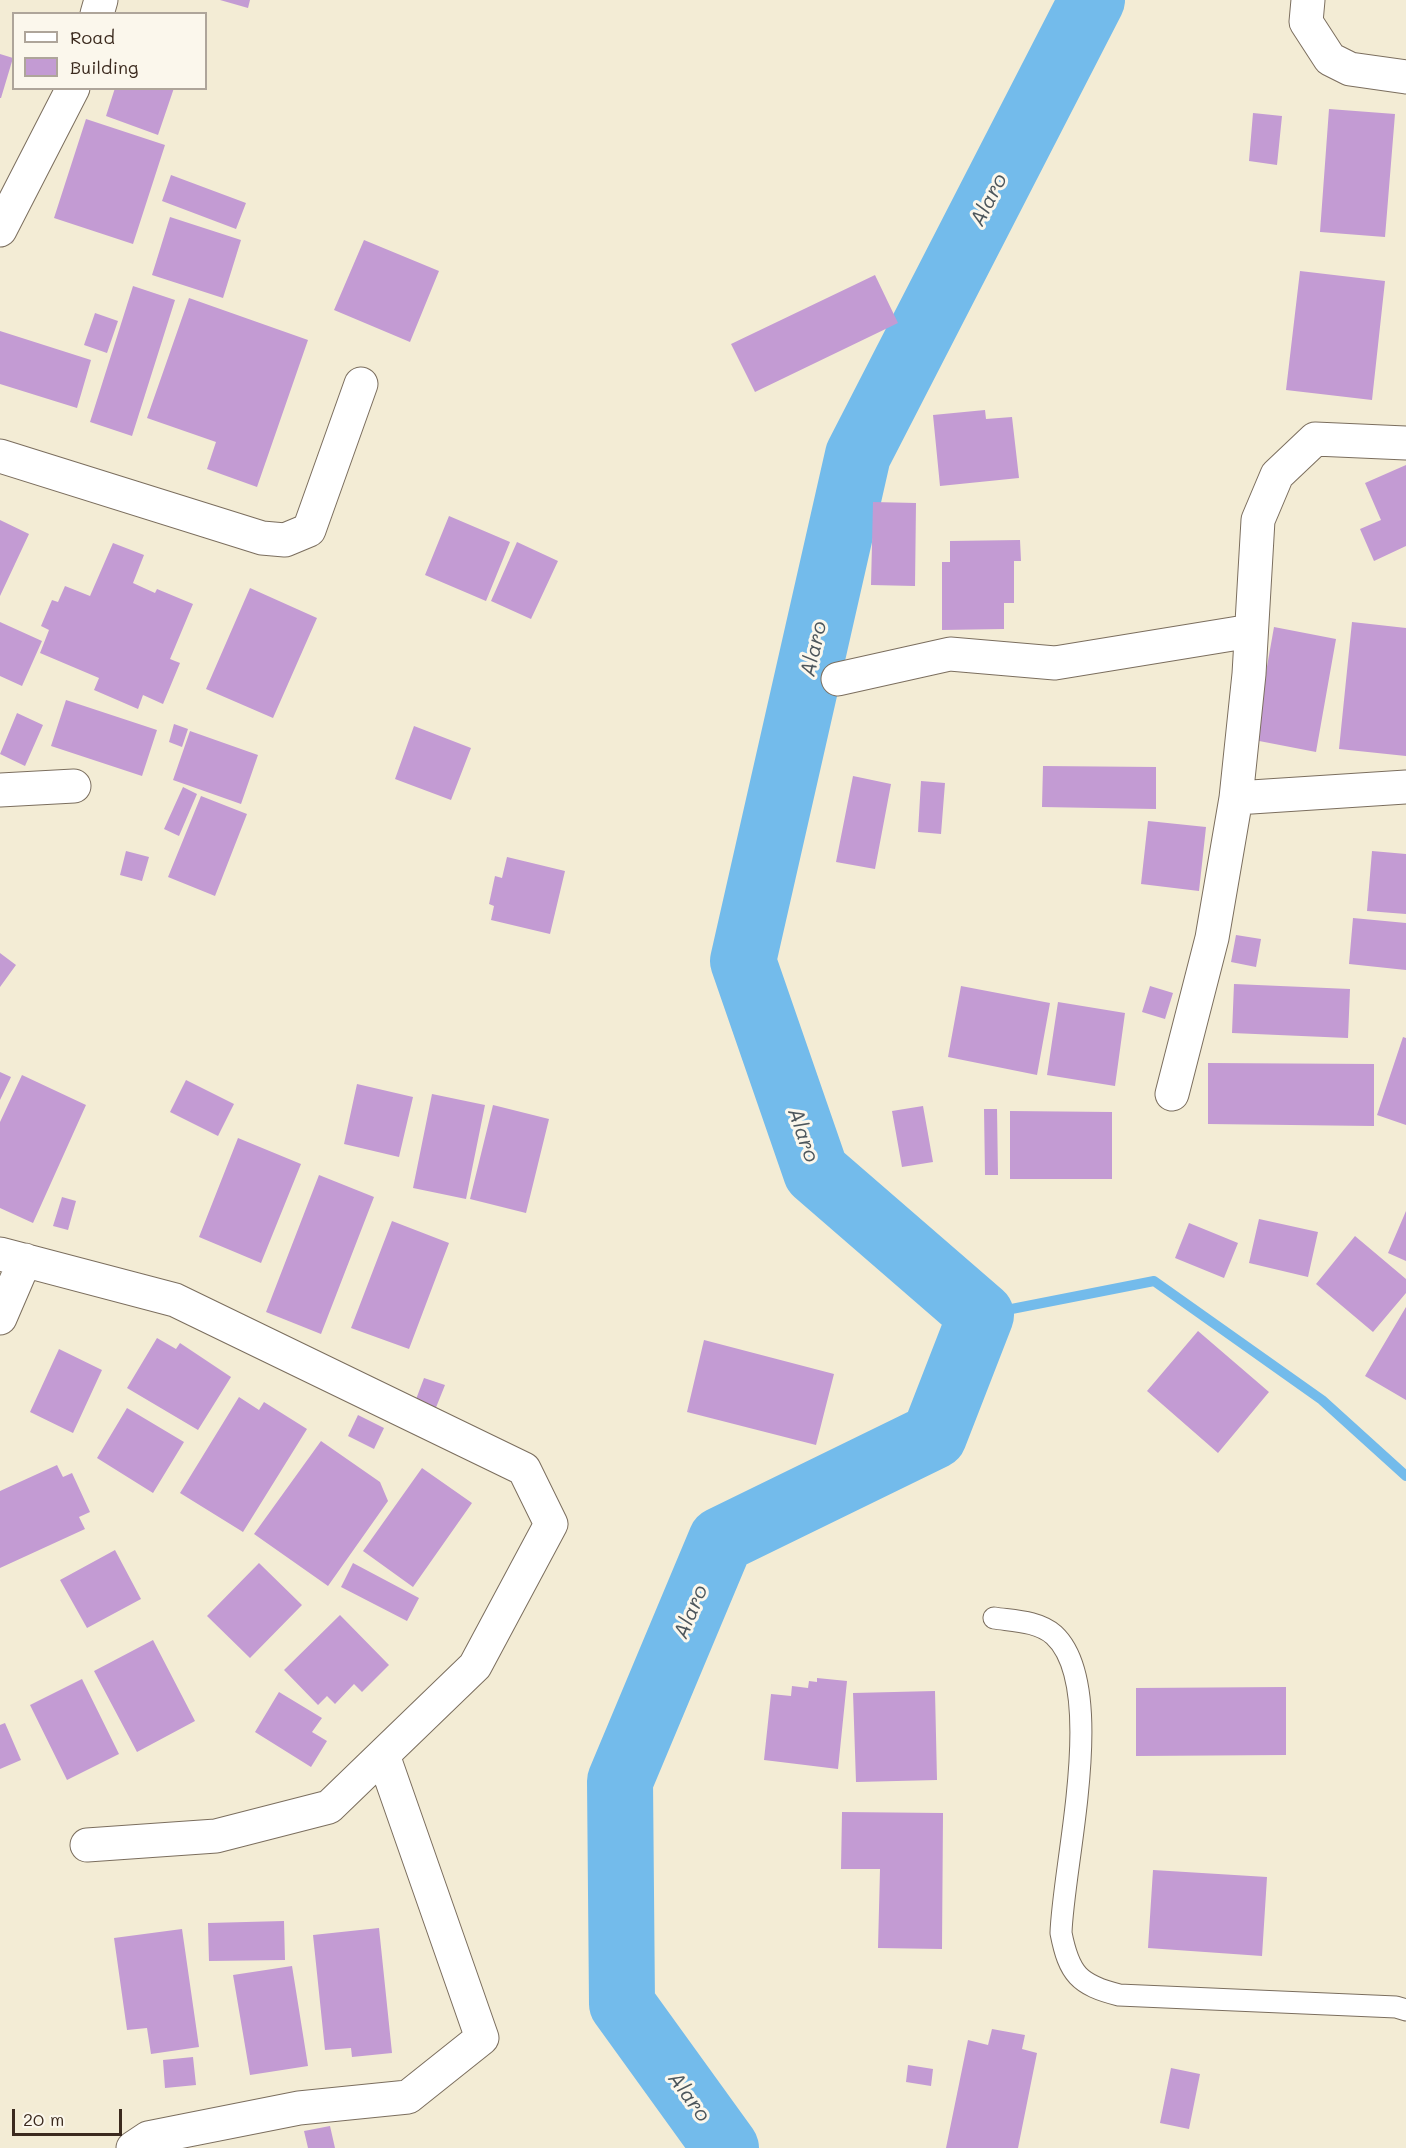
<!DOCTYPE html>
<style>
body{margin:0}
#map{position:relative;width:1406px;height:2148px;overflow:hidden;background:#f3ecd5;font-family:Mali,sans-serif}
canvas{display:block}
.legend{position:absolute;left:12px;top:12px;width:195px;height:78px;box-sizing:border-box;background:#fbf7ec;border:2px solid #aea59a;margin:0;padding:8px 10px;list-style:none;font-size:18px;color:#3b2a1e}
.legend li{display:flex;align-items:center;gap:12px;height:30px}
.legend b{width:30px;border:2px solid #aea59a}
.scale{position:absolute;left:12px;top:2109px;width:110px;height:27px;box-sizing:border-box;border:3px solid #3b2a1e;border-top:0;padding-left:8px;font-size:18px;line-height:21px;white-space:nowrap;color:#3b2a1e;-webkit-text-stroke:4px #fbf7ec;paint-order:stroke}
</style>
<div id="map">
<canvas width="1406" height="2148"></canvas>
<ul class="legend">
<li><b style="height:8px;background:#fff"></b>Road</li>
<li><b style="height:16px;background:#c39bd3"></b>Building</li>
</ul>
<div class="scale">20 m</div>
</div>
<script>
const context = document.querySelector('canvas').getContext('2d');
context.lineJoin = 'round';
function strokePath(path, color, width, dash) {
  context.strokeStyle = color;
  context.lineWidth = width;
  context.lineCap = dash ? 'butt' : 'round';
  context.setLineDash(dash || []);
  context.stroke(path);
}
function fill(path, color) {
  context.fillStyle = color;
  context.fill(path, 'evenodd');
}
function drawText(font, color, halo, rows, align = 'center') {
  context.font = font + ' Mali,sans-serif';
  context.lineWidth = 6;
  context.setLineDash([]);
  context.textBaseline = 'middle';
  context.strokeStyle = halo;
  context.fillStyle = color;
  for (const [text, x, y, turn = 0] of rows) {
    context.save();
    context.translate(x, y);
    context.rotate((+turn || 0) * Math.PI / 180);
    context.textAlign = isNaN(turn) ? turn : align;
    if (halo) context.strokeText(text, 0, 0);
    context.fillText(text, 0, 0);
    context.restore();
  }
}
const stream = new Path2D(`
 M981,1315l173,-34 168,119 84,76`);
const river = new Path2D(`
 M726,2148l-104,-144 -2,-223 101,-241 213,-104 47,-121 -165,-143 -73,-211 115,-506 234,-455`);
const building = new Path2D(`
 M220,0h30l-2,8z
 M0,54l13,4 -12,40h-1z
 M115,88h59l-16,47 -52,-19z
 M1329,109l66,5 -10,123 -65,-5z
 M1253,113l29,3 -5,49 -28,-4z
 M86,119l79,26 -32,99 -79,-26z
 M171,175l75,28 -10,26 -74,-28z
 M170,217l71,23 -18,58 -71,-23z
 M364,240l75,31 -29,71 -76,-32z
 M1300,271l85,10 -13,119 -86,-10z
 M875,275l23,48 -143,69 -24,-48z
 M133,286l42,14 -43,136 -42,-14z
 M189,298l119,42 -51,147 -50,-18 9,-27 -69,-24z
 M95,313l23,8 -11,32 -23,-8z
 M0,331l91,29 -14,48 -77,-24z
 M985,410l1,9 26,-2 7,61 -79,8 -7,-71z
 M1406,465v81l-32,15 -14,-32 21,-9 -16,-37z
 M873,502l43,1 -1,83 -44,-1z
 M449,516l61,26 -24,59 -61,-26z
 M0,520l29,14 -29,62z
 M1020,540l1,21h-7v42h-10v26l-62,1v-68h8v-21z
 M517,542l41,19 -27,58 -40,-18z
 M113,543l31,12 -11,28 22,10 2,-4 36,15 -23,55 10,4 -17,41 -20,-9 -5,14 -44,-19 5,-12 -59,-25 9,-23 -8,-4 11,-26 6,2 7,-16 25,10z
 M250,588l67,30 -44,100 -67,-29z
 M0,622l42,19 -20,45 -22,-10z
 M1352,622l54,6v128l-67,-7z
 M1274,627l62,12 -20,113 -62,-12z
 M66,700l91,30 -15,46 -91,-30z
 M17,713l26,12 -18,41 -25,-12z
 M174,724l14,5 -6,18 -13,-5z
 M414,726l57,22 -20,52 -56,-21z
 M190,731l68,24 -17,49 -68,-24z
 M1043,766l113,1v42l-114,-2z
 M853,776l38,8 -16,85 -39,-7z
 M921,781l24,2 -4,51 -23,-2z
 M183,787l14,7 -18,42 -15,-7z
 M201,796l46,18 -32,82 -47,-19z
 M1148,821l58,6 -7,64 -58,-7z
 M126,851l23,6 -7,24 -22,-6z
 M1372,851l34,3v60l-39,-3z
 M507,857l58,14 -15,63 -59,-14 3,-14 -5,-2 6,-28 7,2z
 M1353,918l53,5v47l-57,-6z
 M1236,935l25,4 -5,28 -25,-5z
 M0,953l16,12 -16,22z
 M1234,984l116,5 -2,49 -116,-5z
 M961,986l89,17 -13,72 -89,-18z
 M1150,986l23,7 -8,26 -23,-7z
 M1058,1002l67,11 -10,73 -68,-11z
 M1403,1037l3,1v87l-29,-10z
 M1208,1063l166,1v62l-166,-2z
 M0,1072l11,5 -11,23z
 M22,1075l64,30 -53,118 -33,-15v-86z
 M186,1080l48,24 -16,32 -48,-24z
 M357,1084l56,13 -14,60 -55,-13z
 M432,1094l53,11 -19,94 -53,-11z
 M493,1105l56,14 -23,94 -56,-14z
 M923,1106l10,56 -31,5 -10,-56z
 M984,1109h13l1,66h-13z
 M1010,1111l102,1v67h-102z
 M238,1138l63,26 -40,99 -62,-26z
 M319,1175l55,22 -53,137 -55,-22z
 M62,1197l14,4 -8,29 -15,-4z
 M1406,1211v50l-18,-8z
 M1259,1219l59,13 -10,45 -59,-14z
 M392,1221l57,22 -40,106 -58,-21z
 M1189,1223l49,20 -14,35 -49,-20z
 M1355,1236l51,43v14l-33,39 -57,-48z
 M1406,1307v93l-41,-24z
 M1198,1331l71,61 -51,61 -71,-62z
 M157,1338l19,11 4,-6 51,34 -33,53 -71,-42z
 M704,1340l130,34 -18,71 -129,-33z
 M59,1349l43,21 -29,63 -43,-21z
 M424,1378l21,7 -10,25 -20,-8z
 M239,1397l20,13 5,-8 43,27 -64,103 -63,-39z
 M127,1408l57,34 -31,51 -56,-35z
 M358,1415l26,13 -10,21 -26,-13z
 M321,1441l59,41 8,19 -60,85 -74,-52z
 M57,1465l6,12 9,-4 18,39 -11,5 6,12 -85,39v-77z
 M422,1468l50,35 -59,84 -50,-36z
 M115,1550l26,49 -54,29 -27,-48z
 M259,1563l43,42 -52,53 -43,-42z
 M353,1563l66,35 -12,23 -66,-34z
 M340,1615l49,50 -27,27 -8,-8 -19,20 -8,-8 -9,9 -34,-35z
 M153,1640l42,81 -58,31 -43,-81z
 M817,1678l30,3 -9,88 -74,-9 7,-66 20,2 1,-10 16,2 1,-7 8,1z
 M82,1679l37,75 -52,26 -37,-75z
 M1286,1687v68l-150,1v-68z
 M935,1691l2,89 -81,2 -3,-89z
 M279,1692l43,26 -10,14 15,9 -16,26 -56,-35z
 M5,1723l16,37 -21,9v-44z
 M842,1812l101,1 -1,136 -64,-1 2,-79h-39z
 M1153,1870l114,7 -5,79 -114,-8z
 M284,1921l1,39 -76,1 -1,-38z
 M379,1928l13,125 -40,4 -1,-9 -26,2 -12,-115z
 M182,1929l17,118 -48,7 -4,-26 -20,2 -13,-92z
 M292,1966l16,100 -58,9 -17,-100z
 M992,2029l33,6 -3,14 15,4 -19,95h-72l22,-108 20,5z
 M193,2057l3,28 -31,3 -2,-28z
 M908,2065l25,4 -2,17 -25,-4z
 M1171,2068l29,6 -11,55 -29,-6z
 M330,2126l5,22h-27l-4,-17z`);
const service = new Path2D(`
 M994,1618c20,3 44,3 60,17 55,51 9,229 7,298 8,41 18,52 58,62l277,12 10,3`);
const minor = new Path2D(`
 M1308,0l-2,22 24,37 20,10 56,8
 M97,14l4,-14
 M0,230l73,-142
 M0,456l262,82 23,2 24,-10 52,-146
 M838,679l112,-25 105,9 196,-32
 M0,790l74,-4
 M1236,798l170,-11
 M1172,1094l40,-156 24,-140 13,-124 9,-154 19,-45 38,-36 91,4
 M0,1254l175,46 349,169 27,55 -76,142 -146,141 -113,29 -129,9
 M0,1318l25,-58
 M133,2148l15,-10 151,-30 109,-11 74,-59 -99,-283`);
const waterNames = [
 ["Alaro",989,200,-63],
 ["Alaro",814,649,-77],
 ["Alaro",803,1135,71],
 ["Alaro",691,1612,-67],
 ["Alaro",689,2097,54]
];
strokePath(stream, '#73bbeb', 10);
strokePath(river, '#73bbeb', 66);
fill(building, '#c39bd3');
strokePath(service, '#7b6e5e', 23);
strokePath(minor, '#7b6e5e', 35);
strokePath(service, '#fff', 21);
strokePath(minor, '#fff', 33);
drawText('italic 21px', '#4c565c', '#fbf7ec', waterNames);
</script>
